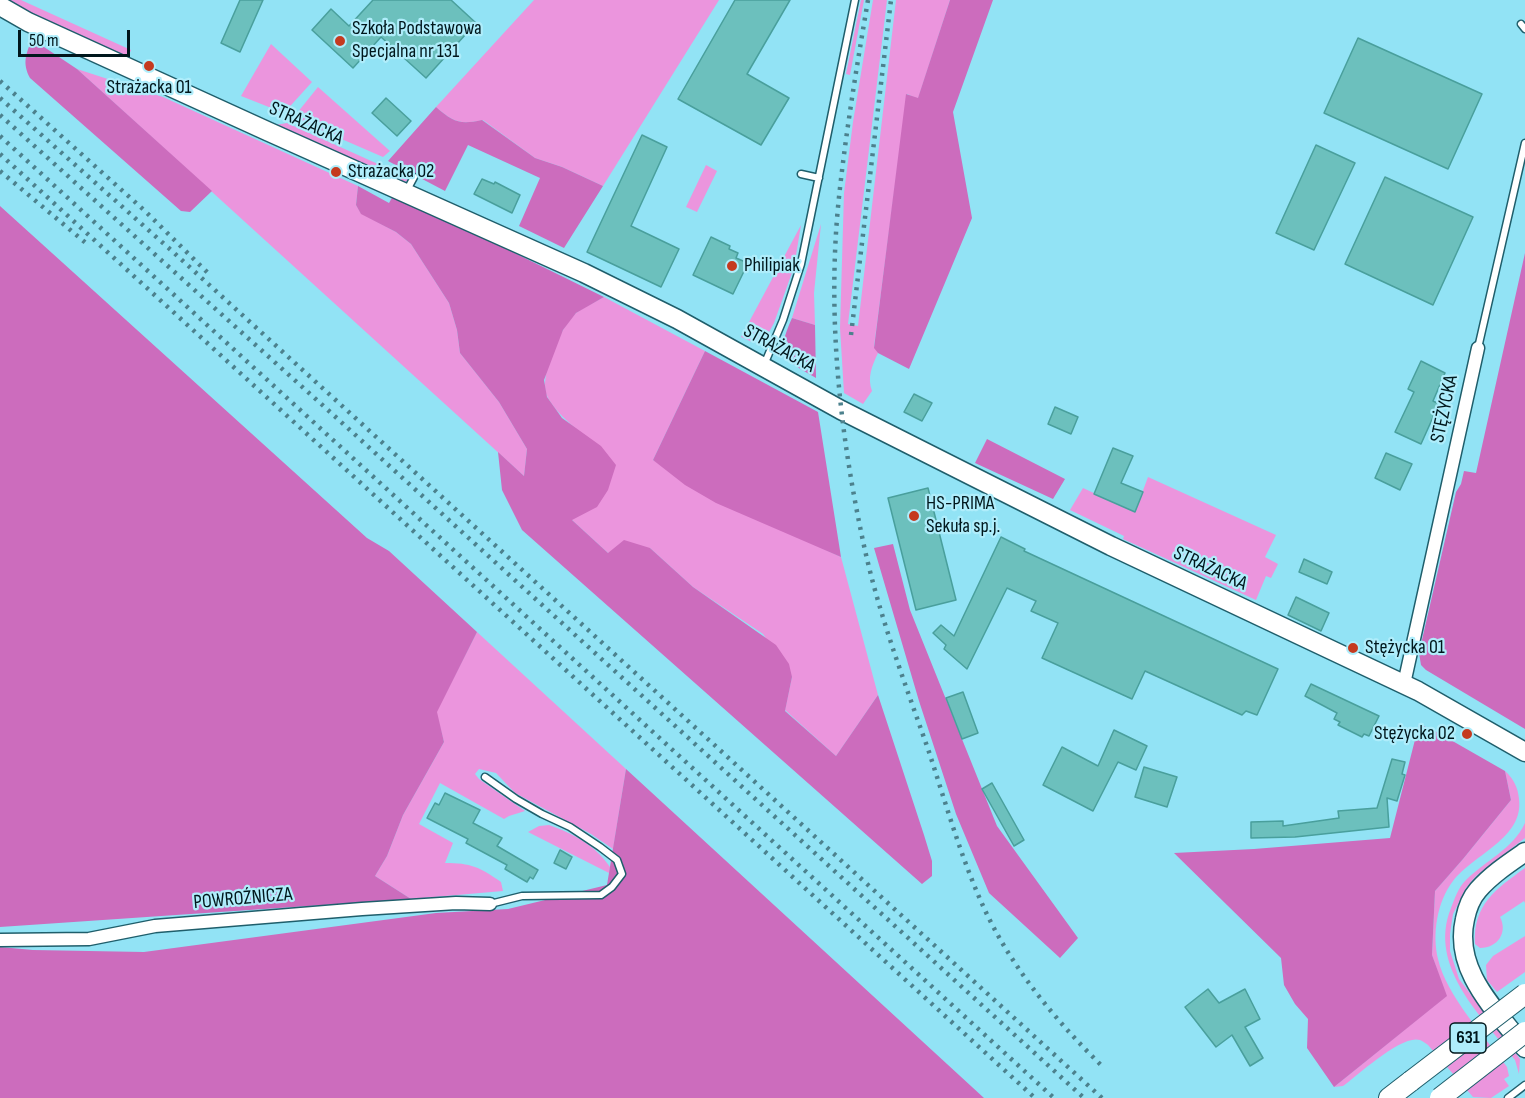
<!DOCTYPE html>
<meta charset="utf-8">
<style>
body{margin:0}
#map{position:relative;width:1525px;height:1098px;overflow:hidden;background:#92e3f5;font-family:"Sofia Sans Condensed",sans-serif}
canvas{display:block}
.scale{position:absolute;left:18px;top:30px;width:112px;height:27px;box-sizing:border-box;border:3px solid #00171c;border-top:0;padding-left:8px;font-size:18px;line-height:21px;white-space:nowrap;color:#00171c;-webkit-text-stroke:4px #afedfb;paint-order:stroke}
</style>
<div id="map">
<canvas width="1525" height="1098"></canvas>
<div class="scale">50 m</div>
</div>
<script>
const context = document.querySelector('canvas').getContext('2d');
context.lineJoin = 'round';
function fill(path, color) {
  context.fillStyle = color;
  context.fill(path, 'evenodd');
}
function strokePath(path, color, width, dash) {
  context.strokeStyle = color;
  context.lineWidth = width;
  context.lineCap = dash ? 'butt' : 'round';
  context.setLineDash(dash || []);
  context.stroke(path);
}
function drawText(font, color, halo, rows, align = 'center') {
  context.font = font + ' "Sofia Sans Condensed",sans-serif';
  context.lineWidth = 4.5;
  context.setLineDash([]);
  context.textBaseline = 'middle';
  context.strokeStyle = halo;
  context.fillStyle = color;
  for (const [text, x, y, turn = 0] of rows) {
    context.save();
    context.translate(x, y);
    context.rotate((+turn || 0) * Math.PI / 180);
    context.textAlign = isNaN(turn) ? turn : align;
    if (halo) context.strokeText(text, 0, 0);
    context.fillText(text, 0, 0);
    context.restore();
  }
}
const green = new Path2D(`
 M3,0h18l110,50 -4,10 -79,-36z
 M534,0h185l-116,186 -41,-19 -27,-9 -52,-38c-23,5 -30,2 -47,-13z
 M861,0h3l-14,75 -4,-1z
 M873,0h14l-39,324 10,2 38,-326h54l-32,99 -11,-5 -33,252 4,7c-6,13 -11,24 -6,38l-9,13 -19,-11 -4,-65 4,-135 9,-71z
 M271,44l41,38 -28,31 -43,-17z
 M77,69l86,28 195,89 -2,19 5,8 35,19 15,12 38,59 8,27 3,23 39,49 28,47 -3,27z
 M318,87l72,64 -7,6 -90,-39z
 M287,123l122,55 -2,3 -5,2 -127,-58z
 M706,165l11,6 -20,41 -11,-5z
 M821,224l-7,69 1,32 -23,-7z
 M801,225l-7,42 -20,56 -7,13 -15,6 -11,-5z
 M604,297l101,54 -52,109 141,75 47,22 37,138 -42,61 -51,-46 7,-33 -29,-43 -70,-47 -43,-39 -42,5 -36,-33 8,-88c-12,-10 -24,-20 -32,-34 -11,-19 12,-71 28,-85 8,-6 19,-11 28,-16z
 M1148,477l128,58 -11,22 13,7 -7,14 -5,-2 -10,24 -133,-61 1,-3 -54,-26 13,-22 52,24z
 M477,632l149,137 -13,80 -22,-15 -76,-41 -19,-20 -17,-4 -4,5 4,5 46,32 -16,5 -5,3 -64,-36 -21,41 34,19 -8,20c26,0 35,4 56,19l2,9 -92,8 -36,-23 12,-20 16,-41 41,-73 -8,-30z
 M1505,771c9,8 13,17 14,28 5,39 -45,55 -66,82 -16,21 -21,53 -15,78 8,36 47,78 69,108l2,9 -5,3 5,7 -18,12 -18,-1 -45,-52c-3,-2 -5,-4 -8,-5 -18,-6 -62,35 -77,46l-9,1 112,-91 -14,-41 3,-64 28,-32 48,-59z
 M1525,823v15l-49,38 -10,12 -13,26 -3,20v17l9,28 61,80 -1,15 -4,-14c-32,-43 -88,-93 -64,-152 4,-10 7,-20 15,-28 19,-19 47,-31 59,-57z
 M549,825c25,9 46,20 61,42l-1,6 -81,-41 11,-6z
 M1525,868v35l-1,-2 -24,16c8,15 -2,31 -20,31l-5,-4c-2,-40 21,-55 50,-76z
 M1525,936v36l-28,20 -10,-12 -1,-15 7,-9z`);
const forest = new Path2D(`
 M950,0h43l-40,112 19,106 -63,151 -31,-16 -4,-5 32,-254 12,4z
 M32,39l45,30 135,122 -22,21 -9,-1 -151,-133c-8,-15 -4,-24 2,-39z
 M436,107c17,15 24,18 46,13l53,38 27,9 41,19 -39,62 -45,-22 21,-48 -72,-33 -23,46 -57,-30z
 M358,186l31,17 4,-7 20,7 191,94 -28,16 -13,17 -19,50 3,17 15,21 39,28 15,19 -8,25 -11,17 -25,13 36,33 16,-13 26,8 43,39 83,58 13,19 3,13 -7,34 51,45 42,-61 46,140 8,26v15l-10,8 -400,-354 -20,-40 -4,-38 26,24 3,-27 -28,-47 -39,-49 -3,-23 -8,-27 -38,-59 -15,-12 -35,-18 -5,-9z
 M0,206l367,332 22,13 88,81 -40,80 7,30 -41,73 -16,41 -12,20 36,23 -411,28z
 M1525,253v476l-99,-59 -5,-5 -2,-12 37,-161 5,-8 3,-13 12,2z
 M792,318l23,7 1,53c-33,-19 -41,-22 -24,-60z
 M705,351l113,61 23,145 -125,-54 -31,-18 -32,-25z
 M987,439l78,40 -12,20 -78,-36z
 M893,544l17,66 87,216 81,112 -18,20 -71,-65 -33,-79 -37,-113 -45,-153z
 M1419,724l16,7 70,40 6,29 -48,59 -28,32 -3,64 15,41 -113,91 -27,-39 1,-29 -13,-15 -11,-19 -3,-27 -107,-105 80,-4 136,-11z
 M626,769l358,329h-984v-151l33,3 111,2 292,-39 72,-4 99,-24z`);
const building = new Path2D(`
 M240,0h23l-23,52 -19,-9z
 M373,0h78l25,23 -50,55 -45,-41 -28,31 -41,-38 19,-21 18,17z
 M735,0h55l-43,74 42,24 -28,47 -83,-46z
 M1358,38l124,56 -34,75 -124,-56z
 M386,98l25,23 -14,15 -25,-23z
 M642,135l25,12 -36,79 48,23 -18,38 -74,-35z
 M1316,145l39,18 -41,87 -38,-17z
 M1385,177l88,40 -40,88 -88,-41z
 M482,179l12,5 1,-2 25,13 -8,18 -38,-19z
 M711,237l19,9 -1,3 9,4 -2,5 12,5 -15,31 -40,-19z
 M1421,361l24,12 -12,28 6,3 -18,40 -26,-12 19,-40 -6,-3z
 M914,394l18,9 -10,18 -18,-9z
 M1055,407l23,10 -7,17 -23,-10z
 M1113,448l20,8 -12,27 22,9 -8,20 -41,-18z
 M1386,453l26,11 -12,26 -25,-12z
 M928,488l28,112 -40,10 -28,-112z
 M1001,537l24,12 -1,2 254,118 -21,46 -11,-4 -4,4 -97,-44 -13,28 -90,-41 16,-35 -27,-12 5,-10 -29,-13 -40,81 -23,-20 2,-4 -13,-12 8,-8 13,11z
 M1304,559l28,13 -5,12 -28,-12z
 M1296,597l33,16 -8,18 -33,-16z
 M1311,684l68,32 -10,20 -5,-2 -2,3 -24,-12 2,-3 -6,-3 3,-6 -32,-17z
 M963,692l15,41 -16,6 -16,-41z
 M1114,730l33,16 -11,24 -18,-8 -25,49 -50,-26 19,-38 36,19z
 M1392,759l13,3 -3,12 3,1 -8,26 -10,-3 2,29 -94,10 -44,1v-16l32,-1v5l56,-8 -1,-7 39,-3z
 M1144,767l33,10 -10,30 -32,-10z
 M992,783l32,57 -10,6 -32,-57z
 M445,793l35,17 -7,13 29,15 -5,8 41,24 -5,9 -3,-2 -3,5 -22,-13 2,-4 -41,-22 2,-4 -41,-21 8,-15 4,2z
 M560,850l12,7 -6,12 -12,-6z
 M1208,989l11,14 26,-14 15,30 -15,8 18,31 -13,8 -18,-31 -16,12 -31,-40z`);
const lane = new Path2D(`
 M1521,24l4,5
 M801,174l18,4
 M407,190l7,-13
 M1478,348l47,-205
 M764,365l19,-45 18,-56 54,-264
 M485,777l31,22 26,15 28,13 30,20 17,13 5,14 -10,13 -11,8 -79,1 -32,8
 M1508,1098l17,-13`);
const street = new Path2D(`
 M1404,684l74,-336
 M0,940l89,-1 66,-13 207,-17 94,-6 34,1`);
const secondary = new Path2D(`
 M0,6l28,16 239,109 317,142 93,46 164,91 270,136 307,145 107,61
 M1525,852c-16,11 -34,23 -47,38 -7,8 -11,19 -13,29 -12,52 31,91 60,129`);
const primary = new Path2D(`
 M1389,1098l22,-17`);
const rail = new Path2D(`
 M868,0c-11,65 -22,131 -29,197 -12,114 0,232 24,344 15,72 42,142 66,211 17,52 32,106 55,156 27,59 72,113 118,158
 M0,81l145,130 66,65
 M0,98l172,153 930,847
 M0,115l329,296 755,687
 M0,136l1054,962
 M0,154l1035,944
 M0,171l87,73
 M851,335l40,-335`);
const primaryBridge = new Path2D(`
 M1411,1081l114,-87
 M1440,1098l85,-66`);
const markers = [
 [340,41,6,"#c53a1f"],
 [149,66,6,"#c53a1f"],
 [336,172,6,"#c53a1f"],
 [732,266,6,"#c53a1f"],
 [914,516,6,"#c53a1f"],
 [1353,648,6,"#c53a1f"],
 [1467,734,6,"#c53a1f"]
];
const shields = [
 [1468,1038,36]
];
const shieldNames = [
 ["631",1468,1038]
];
const poiNames = [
 ["Szkoła Podstawowa",352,29],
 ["Specjalna nr 131",352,52],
 ["Strażacka 01",149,88,"center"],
 ["Strażacka 02",348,172],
 ["Philipiak",744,266],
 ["HS-PRIMA",926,504],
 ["Sekuła sp.j.",926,527],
 ["Stężycka 01",1365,648],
 ["Stężycka 02",1455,734,"right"]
];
const streetNames = [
 ["STRAŻACKA",306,124,24],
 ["STRAŻACKA",779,349,29],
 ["STĘŻYCKA",1445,409,-78],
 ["STRAŻACKA",1210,569,25],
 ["POWROŹNICZA",243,899,-5]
];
fill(green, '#eb95dd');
fill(forest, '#cc6cbd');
fill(building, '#6cc0bd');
strokePath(building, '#499f9c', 1.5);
strokePath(lane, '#1f5e6b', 9);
strokePath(street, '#1f5e6b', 15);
strokePath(secondary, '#1f5e6b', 21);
strokePath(primary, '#1f5e6b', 22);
strokePath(lane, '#fff', 6);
strokePath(street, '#fff', 12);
strokePath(secondary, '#fff', 18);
strokePath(primary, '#fff', 20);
strokePath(rail, '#4c818d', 4.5, [3, 6]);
strokePath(primaryBridge, '#1f5e6b', 22, []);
strokePath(primaryBridge, '#fff', 20);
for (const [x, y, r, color] of markers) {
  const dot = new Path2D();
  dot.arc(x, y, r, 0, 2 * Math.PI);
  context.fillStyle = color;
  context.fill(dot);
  strokePath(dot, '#afedfb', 2);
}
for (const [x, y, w] of shields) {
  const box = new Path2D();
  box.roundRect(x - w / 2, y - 15, w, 30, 4.5);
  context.fillStyle = '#afedfb';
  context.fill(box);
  strokePath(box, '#00171c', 1.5);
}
drawText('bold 18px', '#00171c', null, shieldNames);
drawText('20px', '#00171c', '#afedfb', poiNames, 'left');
drawText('20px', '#00171c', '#afedfb', streetNames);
</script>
